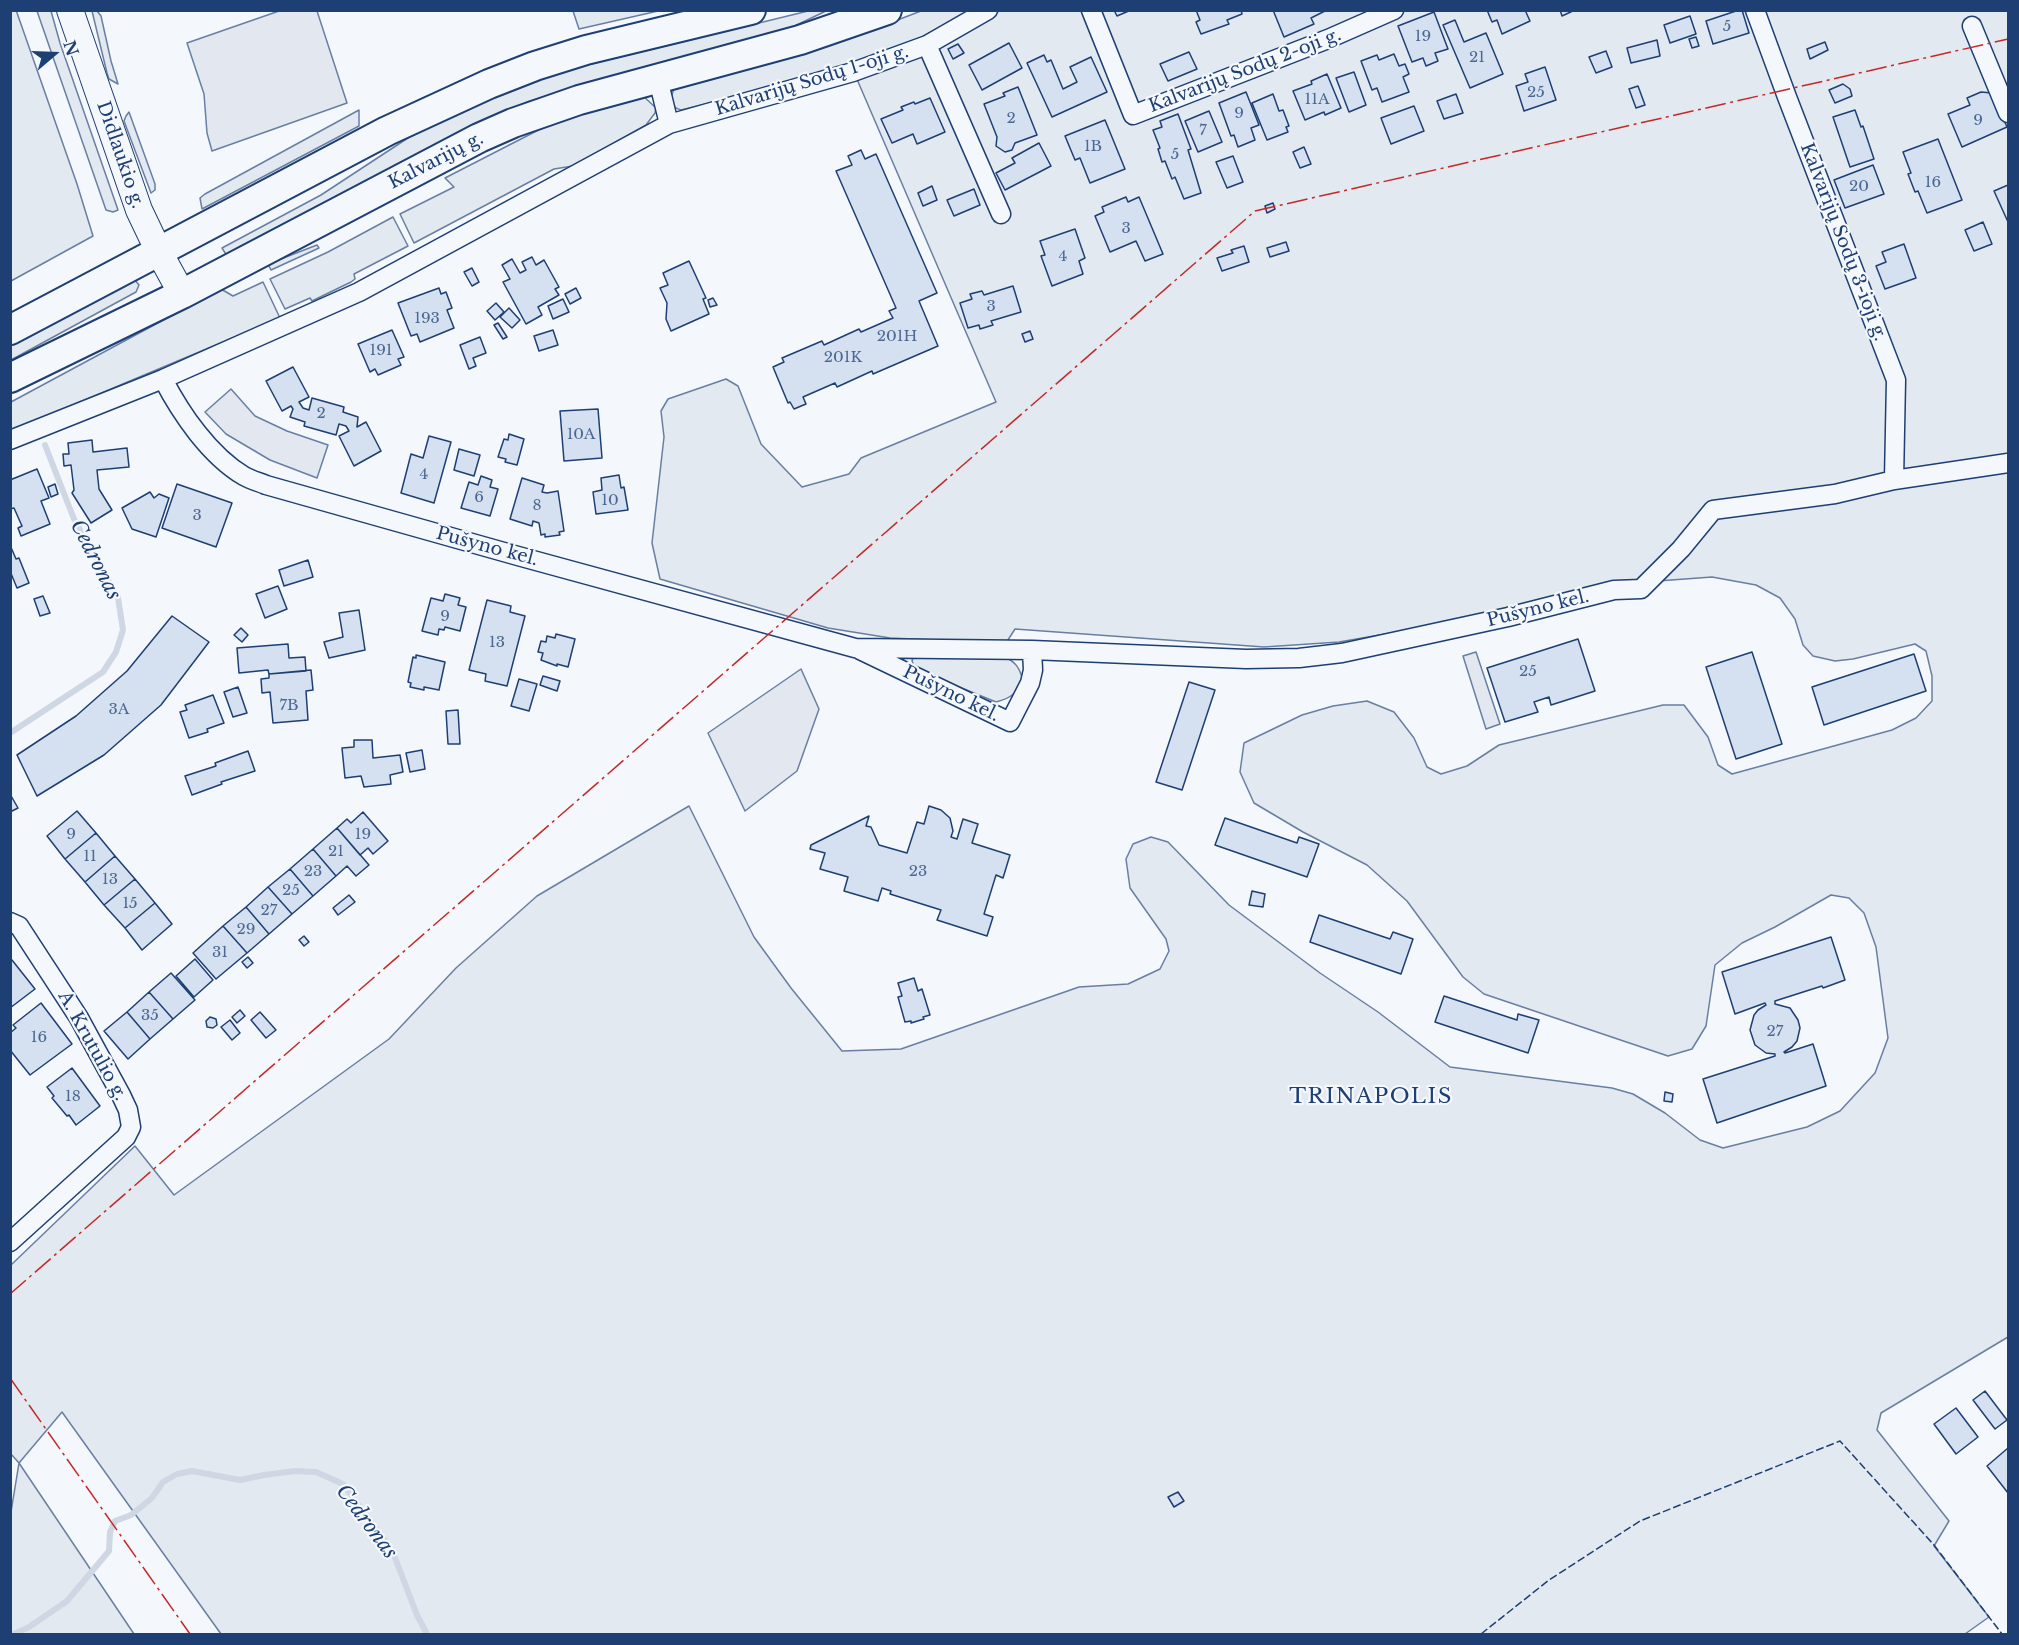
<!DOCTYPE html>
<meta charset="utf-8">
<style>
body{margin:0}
#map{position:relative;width:2019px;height:1645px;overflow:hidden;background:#f4f7fb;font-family:"Libre Baskerville",serif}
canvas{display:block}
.frame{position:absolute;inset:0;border:12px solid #1d3f73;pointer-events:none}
.north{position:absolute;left:24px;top:24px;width:60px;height:60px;-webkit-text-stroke:4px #f4f7fb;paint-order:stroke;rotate:71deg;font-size:16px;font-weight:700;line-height:24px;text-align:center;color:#1d3f73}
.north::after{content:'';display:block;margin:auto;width:21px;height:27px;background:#1d3f73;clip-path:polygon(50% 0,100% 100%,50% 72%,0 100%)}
</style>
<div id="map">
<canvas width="2019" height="1645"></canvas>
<div class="frame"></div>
<div class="north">N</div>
</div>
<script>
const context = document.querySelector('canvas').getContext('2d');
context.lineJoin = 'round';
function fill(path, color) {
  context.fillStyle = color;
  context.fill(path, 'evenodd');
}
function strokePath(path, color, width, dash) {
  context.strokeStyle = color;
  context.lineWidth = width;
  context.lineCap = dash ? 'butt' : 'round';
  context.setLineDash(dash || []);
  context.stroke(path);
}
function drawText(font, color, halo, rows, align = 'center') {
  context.font = font + ' "Libre Baskerville",serif';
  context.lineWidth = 4.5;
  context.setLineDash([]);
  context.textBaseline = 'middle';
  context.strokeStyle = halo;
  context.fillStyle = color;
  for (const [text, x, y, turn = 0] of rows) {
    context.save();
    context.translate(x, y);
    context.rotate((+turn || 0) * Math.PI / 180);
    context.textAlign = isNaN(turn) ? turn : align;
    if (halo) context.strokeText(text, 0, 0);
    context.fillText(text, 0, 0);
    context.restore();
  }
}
const green = new Path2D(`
 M16,10l61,174 16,52 -82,45 -1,-270z
 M37,11h14l9,32 58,167 -5,2 -7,-2z
 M92,11h5l4,5 10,45 7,23 -9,-5 -2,-6z
 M573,11v-1l85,1 -79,18z
 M808,11h18l-42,20 -196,52 -61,19 -52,23 -248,131 -5,-8 99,-53 93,-61 67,-31 64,-25 34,-11z
 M921,11h49l-61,33 -73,28 -155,38c-14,-4 -10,-14 -6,-24 84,-22 166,-43 246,-75z
 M999,11h1009v1326l-127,76 -4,17 72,91 -15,25 55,71 -24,17h-1744l-159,-222 -43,51 115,171h-123v-122l8,-49 -8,-9v-189l124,-119 39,49 215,-156 67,-71 81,-72 152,-90 65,131 37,51 51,63 59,-2 178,-62 49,-3 32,-15 9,-18 -3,-12 -36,-51 -4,-29 7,-15 18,-7 17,5 61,63 91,68 58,39 72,55 162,21 21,6 32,19 35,27 23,8 84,-21 33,-16 35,-38 13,-35 -12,-91 -12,-34 -15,-15 -18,-3 -56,32 -33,16 -27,22 -9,61 -14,23 -24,7 -184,-62 -21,-17 -56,-76 -40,-36 -64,-33 -49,-29 -14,-31 4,-29 58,-28 31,-9 34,-5 27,11 20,26 13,29 14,7 26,-8 32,-21 164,-40h21l24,32 10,28 14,9 160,-44 24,-12 16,-17v-25l-6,-25 -11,-7 -62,15 -18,2 -22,-5 -10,-11 -8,-26 -15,-21 -24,-13 -44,-8 -95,7 -214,47 -64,11 -75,5 -249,-18 -9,14 -116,-5 -62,-10 -168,-49 -8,-36 12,-106 -3,-26 7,-12 58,-20 12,7 23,58 41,43 47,-13 12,-16 135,-56 -140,-325 79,-33z
 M641,94l15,14 -1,5 -9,12 -73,41 -19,3 -140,74 -14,-29 54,-27 -9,-9 109,-56z
 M359,110v16l-157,83 -2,-11 5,-4z
 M129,112l26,72v6l-4,3 -27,-72 2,-5z
 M393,217l15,29 -54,28 1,5 -4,3 -39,19 -2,-3 -25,11 -15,-30 58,-27z
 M317,245l2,3 -48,22 -3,-6z
 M134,279l5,6 -3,7 -125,68v-16l118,-64z
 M263,282l17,36 -269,113v-29l210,-113 12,7z
 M915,656h88c13,6 16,11 20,24 -8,14 -11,18 -27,22l-76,-31 -7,-7 -1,-4z`);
const parking = new Path2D(`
 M279,11h38l30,92 -135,48 -5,-18 -3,-39 -17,-51z
 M231,389l24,27 32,15 41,14 -11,33 -47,-18 -44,-26 -21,-22z
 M1476,652l24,72 -14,5 -23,-73z
 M801,669l18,40 -22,62 -52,40 -37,-78z`);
const stream = new Path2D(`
 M10,733l93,-61 13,-20 7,-22 -5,-32 -44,-79 -29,-74
 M14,1634l15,-7 38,-26 42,-50 1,-19 5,-11 16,-6 21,-17 11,-16 14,-8 15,-3 48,9 24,-5 31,-4 21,1 27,12 49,66 25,65 10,19`);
const building = new Path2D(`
 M1114,10h17l-14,6z
 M1196,10h45l1,4 -15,6 2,4 -28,10 -5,-12 4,-2z
 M1273,10h54l-16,8 3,6 -30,13z
 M1487,10h38l5,11 -28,13 -5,-14 -5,2z
 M1560,10h15l-13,6z
 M1739,10h3l7,23 -36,11 -7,-23z
 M1434,12l14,37 -13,4 3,8 -12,5 -3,-8 -11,4 -14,-36z
 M1690,16l6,18 -26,9 -6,-18z
 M1455,20l9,22 22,-9 17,41 -33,14 -27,-63z
 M1696,37l3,9 -7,2 -3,-9z
 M1657,40l3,16 -29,7 -4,-15z
 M1825,42l3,8 -18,9 -3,-10z
 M1009,43l13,25 -40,22 -13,-25z
 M958,44l6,9 -11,6 -5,-10z
 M1606,51l6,16 -16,6 -7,-16z
 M1189,52l8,17 -29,12 -8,-17z
 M1394,54l5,12 6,-2 4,10 -6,3 6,15 -27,10 -5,-14 -5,2 -11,-29 16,-6 2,5z
 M1044,55l3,7 4,-2 12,29 14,-7 -7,-15 21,-10 16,35 -55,25 -25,-54z
 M1545,67l11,33 -32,11 -8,-25 12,-4 -3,-8z
 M1354,72l12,33 -17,7 -13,-34z
 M1327,74l14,34 -16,7 -1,-3 -19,8 -12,-29 19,-7 -1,-3z
 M1843,84l7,5 2,7 -17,7 -6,-13z
 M1638,86l7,19 -9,3 -7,-19z
 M1018,87l19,48 -22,8 -3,7 -7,2 -9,-6 1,-9 -13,-33 21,-8 -2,-3z
 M1246,92l13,33 -8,3 4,12 -17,7 -4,-12 -3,1 -12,-33z
 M1981,92l11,1 15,34 -45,20 -14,-33 22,-9 -3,-7z
 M1273,94l6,17 4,-1 6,16 -3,1 2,5 -21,8 -15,-37z
 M1456,94l7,19 -19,6 -7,-18z
 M930,98l15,34 -28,12 -4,-10 -21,9 -11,-24 22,-9 -2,-3 13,-5 1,2z
 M1414,106l10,25 -33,13 -10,-26z
 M1855,110l6,17 2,-1 11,33 -24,8 -17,-50z
 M1209,111l13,31 -24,10 -13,-31z
 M1178,114l13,35 -3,1 13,43 -17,6 -9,-22 -3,2 -7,-18 -3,1 -4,-13 2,-1 -7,-18 9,-3 -2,-6z
 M1105,120l20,49 -35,14 -10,-25 -5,2 -10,-24z
 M1938,139l24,61 -35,13 -9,-22 -3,1 -7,-18 3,-1 -8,-21z
 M1039,143l12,23 -46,24 -9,-17 19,-10 -3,-5z
 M1304,147l7,17 -11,4 -7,-16z
 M861,150l4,9 11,-5 61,139 -18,8 19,45 -65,28 -1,-3 -35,16 -2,-4 -32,14 3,7 -12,5 -4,-7 -2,1 -15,-36 11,-5 -2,-4 40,-17 2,4 35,-16 2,3 32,-14 -4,-7 7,-3 -60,-137 16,-6 -4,-9z
 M1233,156l10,26 -16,6 -11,-26z
 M1873,165l11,29 -39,14 -11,-28z
 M2008,185v37l-14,-31z
 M932,186l5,14 -14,6 -5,-13z
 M974,189l6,16 -26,11 -7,-16z
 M1126,197l2,5 11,-5 24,57 -18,7 -9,-20 -26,11 -15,-36 9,-4 -2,-5z
 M1273,203l2,6 -8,4 -2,-7z
 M1983,222l9,22 -18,7 -9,-21z
 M1075,229l10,29 -6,3 4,13 -31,12 -11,-30 4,-1 -5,-14z
 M1286,242l3,9 -19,6 -3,-9z
 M1904,244l12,34 -31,11 -9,-23 10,-4 -4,-10z
 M1244,246l5,16 -27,9 -5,-13 16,-5 -2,-3z
 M532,257l4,8 8,-5 15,27 -4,2 4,6 -21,12 4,8 -16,9 -23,-42 7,-3 -8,-14 10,-6 8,14 6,-3 -4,-8z
 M689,261l17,37 -3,1 6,15 -38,17 -5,-12 1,-16 -7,-15 8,-3 -5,-12z
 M472,268l7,14 -7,4 -8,-14z
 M1013,286l8,26 -30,9 2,4 -13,4 -1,-4 -11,3 -8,-25 12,-4 -2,-5 12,-3 2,4z
 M439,288l2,6 5,-2 6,16 -5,2 7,18 -34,14 -3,-8 -6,2 -13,-33z
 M576,288l5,10 -11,6 -5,-10z
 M713,298l4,7 -7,2 -2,-7z
 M563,299l6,13 -16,7 -5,-13z
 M496,303l8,9 -9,8 -8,-9z
 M509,308l11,12 -8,8 -12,-11z
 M498,323l9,14 -4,2 -9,-14z
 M392,330l12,27 -6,2 3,6 -23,10 -3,-6 -5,3 -12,-28z
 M553,330l5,15 -19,6 -5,-15z
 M1030,331l3,8 -8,3 -3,-8z
 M480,337l6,16 -13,5 3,8 -7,3 -9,-24z
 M293,367l16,30 -10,5 4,6 6,2 3,-12 32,9 -1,5 15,5 -1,10 9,-5 15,29 -27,15 -15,-30 10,-5 -3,-5 -7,-2 -3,11 -32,-9 1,-4 -15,-5 3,-8 -2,-3 -9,5 -16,-30z
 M598,409l4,49 -38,3 -4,-50z
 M509,434l15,5 -7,26 -12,-3 1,-3 -8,-2 6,-18 4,1z
 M429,436l22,6 -17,61 -33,-10 10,-39 12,4z
 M92,440l1,12 34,-4 2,19 -32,3 2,19 13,21 -21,13 -19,-30 2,-3 -3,-25 -7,1 -1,-12h6l-1,-11z
 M459,449l21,6 -6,21 -20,-6z
 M37,469l12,29 -8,3 9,23 -29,12 -3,-8 4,-2 -8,-18 -4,1v-29z
 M619,475l2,13 3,-1 4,23 -32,4 -3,-22 9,-2 -1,-12z
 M481,476l11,4 -2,7 8,2 -8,27 -29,-8 8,-26 9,3z
 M522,478l22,7 -2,7 5,1 11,-2 6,40 -5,1 1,3 -15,2v-3l-4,1 -2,-12 -6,-2 -1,5 -22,-7z
 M55,484l3,10 -7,3 -3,-10z
 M177,484l55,19 -16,44 -54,-19z
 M150,492l4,6 5,-4 10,4 -13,39 -24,-8 -10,-21z
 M10,545l6,14 3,-1 10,25 -12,5 -7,-17z
 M308,560l5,17 -29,9 -5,-16z
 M278,586l9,23 -22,9 -9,-24z
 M445,594l15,4 -2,7 8,2 -6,24 -15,-4 -1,3 -5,-1 -1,6 -16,-4 9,-33 12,3z
 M43,596l7,17 -10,3 -6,-17z
 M487,600l24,6 -1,6 15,4 -18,70 -22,-5 1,-7 -17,-4z
 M359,610l6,40 -36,8 -5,-16 19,-5 -4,-24z
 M172,616l37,26 -48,63 -57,50 -67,41 -20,-41 59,-39 51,-45z
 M241,628l7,7 -6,7 -8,-7z
 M556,634l19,5 -7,28 -11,-3v2l-16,-6 2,-7 -5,-1 3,-11 5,1 1,-6 8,2z
 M1578,639l17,52 -44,14 -2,-8 -15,5 4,10 -33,10 -18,-54z
 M288,644l1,14 16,-1 1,14 -37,3 -1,-4 -29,3 -2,-25z
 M1752,652l30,92 -46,15 -30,-92z
 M1914,654l12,37 -102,34 -12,-38z
 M416,655l29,7 -6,28 -15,-3v3l-14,-3 1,-4 -3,-1 5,-25 3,1z
 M311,670l2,20 -7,1 2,29 -35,3 -3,-31 -8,1 -1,-14 8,-1v-4z
 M543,676l17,5 -3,10 -17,-6z
 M519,679l18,5 -8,27 -18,-5z
 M1189,682l26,8 -33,100 -26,-8z
 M238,687l9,26 -14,4 -9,-25z
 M213,695l11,28 -17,6 1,3 -19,6 -9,-26 7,-2 -2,-5z
 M458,710l2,34h-12l-2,-33z
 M354,740h18l1,18 27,-3 3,17 -13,3 1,9 -27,3 -3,-11 -16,2 -3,-30 12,-1z
 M422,750l3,19 -15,3 -4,-19z
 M248,751l7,20 -34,11 1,2 -30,11 -7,-19 31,-10 -1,-3z
 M10,794l8,14 -8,4z
 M929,806l12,4 9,8 3,13 -2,6 6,2 6,-20 15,5 -6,19 38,12 -7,23 -7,-3 -12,39 9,3 -6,19 -50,-16 4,-10 -51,-16 1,-3 -9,-3 -4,13 -34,-10 4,-14 -28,-8 5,-16 -15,-4 1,-4 58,-29 -3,10 5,1 8,18 28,8 10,-31 7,2z
 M77,811l19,22 -31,26 -18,-23z
 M363,812l25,29 -15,13 -5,-6 -8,7 -23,-27 10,-9 4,4z
 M1225,818l72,25 2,-6 20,7 -12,33 -92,-32z
 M337,828l32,37 -13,11 -9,-10 -11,10 -23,-27z
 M96,833l19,23 -30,26 -20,-23z
 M313,849l23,27 -23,20 -23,-27z
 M115,856l20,23 -31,26 -19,-23z
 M290,869l23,27 -21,18 -24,-27z
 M135,879l20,24 -30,25 -21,-23z
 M268,887l24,27 -23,20 -23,-27z
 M1252,891l13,3 -2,13 -14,-2z
 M349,895l6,7 -17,13 -5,-7z
 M155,903l17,21 -30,26 -17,-22z
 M246,907l23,27 -22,19 -24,-27z
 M1319,915l71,24 3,-7 20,7 -12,35 -91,-32z
 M223,926l24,27 -31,26 -23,-26z
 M304,936l5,6 -5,4 -5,-6z
 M1831,937l14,43 -22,8 -1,-2 -47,15v3l15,4 8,12 2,8 -3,13 -5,6 -8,5 1,1 28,-9 13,42 -109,37 -14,-44 72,-23v-2l-9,-1 -11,-8 -5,-15 4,-15 4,-5 8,-5 -1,-2 -30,11 -13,-42z
 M248,957l5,6 -6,5 -5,-6z
 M195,959l18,21 -19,17 -18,-21z
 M12,960l23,29 -25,19v-47z
 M171,973l24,27 -22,19 -24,-27z
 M914,978l4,13 4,-2 8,26 -7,2 1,2 -13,4v-2l-6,1 -7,-25 4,-1 -4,-13z
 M149,992l24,27 -23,20 -23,-27z
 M1444,996l73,24 1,-6 21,6 -11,33 -93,-31z
 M41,1003l31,41 -42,31 -20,-25v-17l6,-5 -3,-3z
 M240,1010l5,6 -8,7 -5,-6z
 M127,1012l23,27 -22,20 -24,-28z
 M260,1012l16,18 -10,8 -15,-18z
 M210,1017l6,2 1,6 -4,3 -6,-1 -1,-6z
 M230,1020l10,13 -8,7 -11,-13z
 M72,1068l28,38 -24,19 -7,-10 -2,1 -15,-18 2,-2 -7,-9z
 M1665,1092l8,2 -1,8 -8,-1z
 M1985,1391l22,29 -12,9 -22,-29z
 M1956,1408l22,29 -22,17 -22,-30z
 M2008,1448v45l-21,-27z
 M1178,1492l6,9 -10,6 -6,-10z`);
const street = new Path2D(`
 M1091,10l42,105 195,-76 66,-29
 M1755,10l32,87 109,283 -2,100
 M1972,26l36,87
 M927,45l61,-35
 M658,79l11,45
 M163,379c18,35 47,77 81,97 7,4 15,6 22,9l252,71 337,92 177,2 214,9 53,-1 43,-5 166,-36 106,-27 27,-1 40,-40 32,-39 122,-16 59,-14 114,-17
 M10,440l153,-61 196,-87 310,-168 184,-52 74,-27 74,169
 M860,650l150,72 20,-39 3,-13 -1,-20
 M10,922l9,4 60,92 42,77 7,15 3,17 -5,10 -116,105`);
const secondary = new Path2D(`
 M70,10l69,200 20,42 23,42`);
const primary = new Path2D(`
 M10,330l377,-199 102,-47 46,-18 51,-16 165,-40
 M10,378l172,-84 297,-156 34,-15 66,-23 221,-60 87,-30`);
const fence = new Path2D(`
 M1481,1634l68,-54 91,-59 200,-80 94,104 68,89`);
const power = new Path2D(`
 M10,1294l1245,-1083 753,-172
 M10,1378l180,256`);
const numberNames = [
 ["5",1727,27],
 ["19",1423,37],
 ["21",1477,58],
 ["25",1536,93],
 ["11A",1317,100],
 ["9",1239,114],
 ["2",1011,119],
 ["9",1978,121],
 ["7",1203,131],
 ["1B",1093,147],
 ["5",1175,155],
 ["16",1933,183],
 ["20",1859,187],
 ["3",1126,229],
 ["4",1063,257],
 ["3",991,307],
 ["193",427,319],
 ["201H",897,337],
 ["191",381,351],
 ["201K",843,358],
 ["2",321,414],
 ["10A",581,435],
 ["4",424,475],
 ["6",479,498],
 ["10",610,501],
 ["8",537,506],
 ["3",197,516],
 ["9",445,617],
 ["13",497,643],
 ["25",1528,672],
 ["7B",289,706],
 ["3A",119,710],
 ["9",71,835],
 ["19",363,835],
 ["21",336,852],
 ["11",90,857],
 ["23",313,872],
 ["23",918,872],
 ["13",110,880],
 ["25",291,891],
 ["15",130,904],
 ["27",269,911],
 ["29",246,930],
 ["31",220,953],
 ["35",150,1016],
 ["27",1775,1032],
 ["16",39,1038],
 ["18",73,1097]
];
const streetNames = [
 ["Kalvarijų Sodų 2-oji g.",1245,71,-21],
 ["Kalvarijų Sodų 1-oji g.",812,81,-17],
 ["Didlaukio g.",120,155,71],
 ["Kalvarijų g.",436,161,-27],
 ["Kalvarijų Sodų 3-ioji g.",1843,242,69],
 ["Pušyno kel.",487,547,15],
 ["Pušyno kel.",1538,609,-14],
 ["Pušyno kel.",951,694,26],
 ["A. Krutulio g.",92,1046,61]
];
const waterNames = [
 ["Cedronas",95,560,63],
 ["Cedronas",366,1522,53]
];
const quarterNames = [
 ["TRINAPOLIS",1371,1097]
];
fill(green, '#e3e9f0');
strokePath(green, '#687fa3', 1.5);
fill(parking, '#e3e8f0');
strokePath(parking, '#687fa3', 1.5);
strokePath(stream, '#cfd7e4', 6);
fill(building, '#d5e0f0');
strokePath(building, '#1d3f73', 1.5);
strokePath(street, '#1d3f73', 21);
strokePath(secondary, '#1d3f73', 28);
strokePath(primary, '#1d3f73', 32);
strokePath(street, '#f4f7fb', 18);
strokePath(secondary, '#f4f7fb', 26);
strokePath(primary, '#f4f7fb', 28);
strokePath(fence, '#1d3f73', 1.5, [8, 3]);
strokePath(power, '#c62828', 1.5, [21, 4.5, 3, 4.5]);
drawText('15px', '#4b6792', null, numberNames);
drawText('18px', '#1d3f73', '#f4f7fb', streetNames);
drawText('italic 20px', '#1d3f73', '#f4f7fb', waterNames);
context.letterSpacing = '1.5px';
drawText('21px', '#1d3f73', '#f4f7fb', quarterNames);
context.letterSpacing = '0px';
</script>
